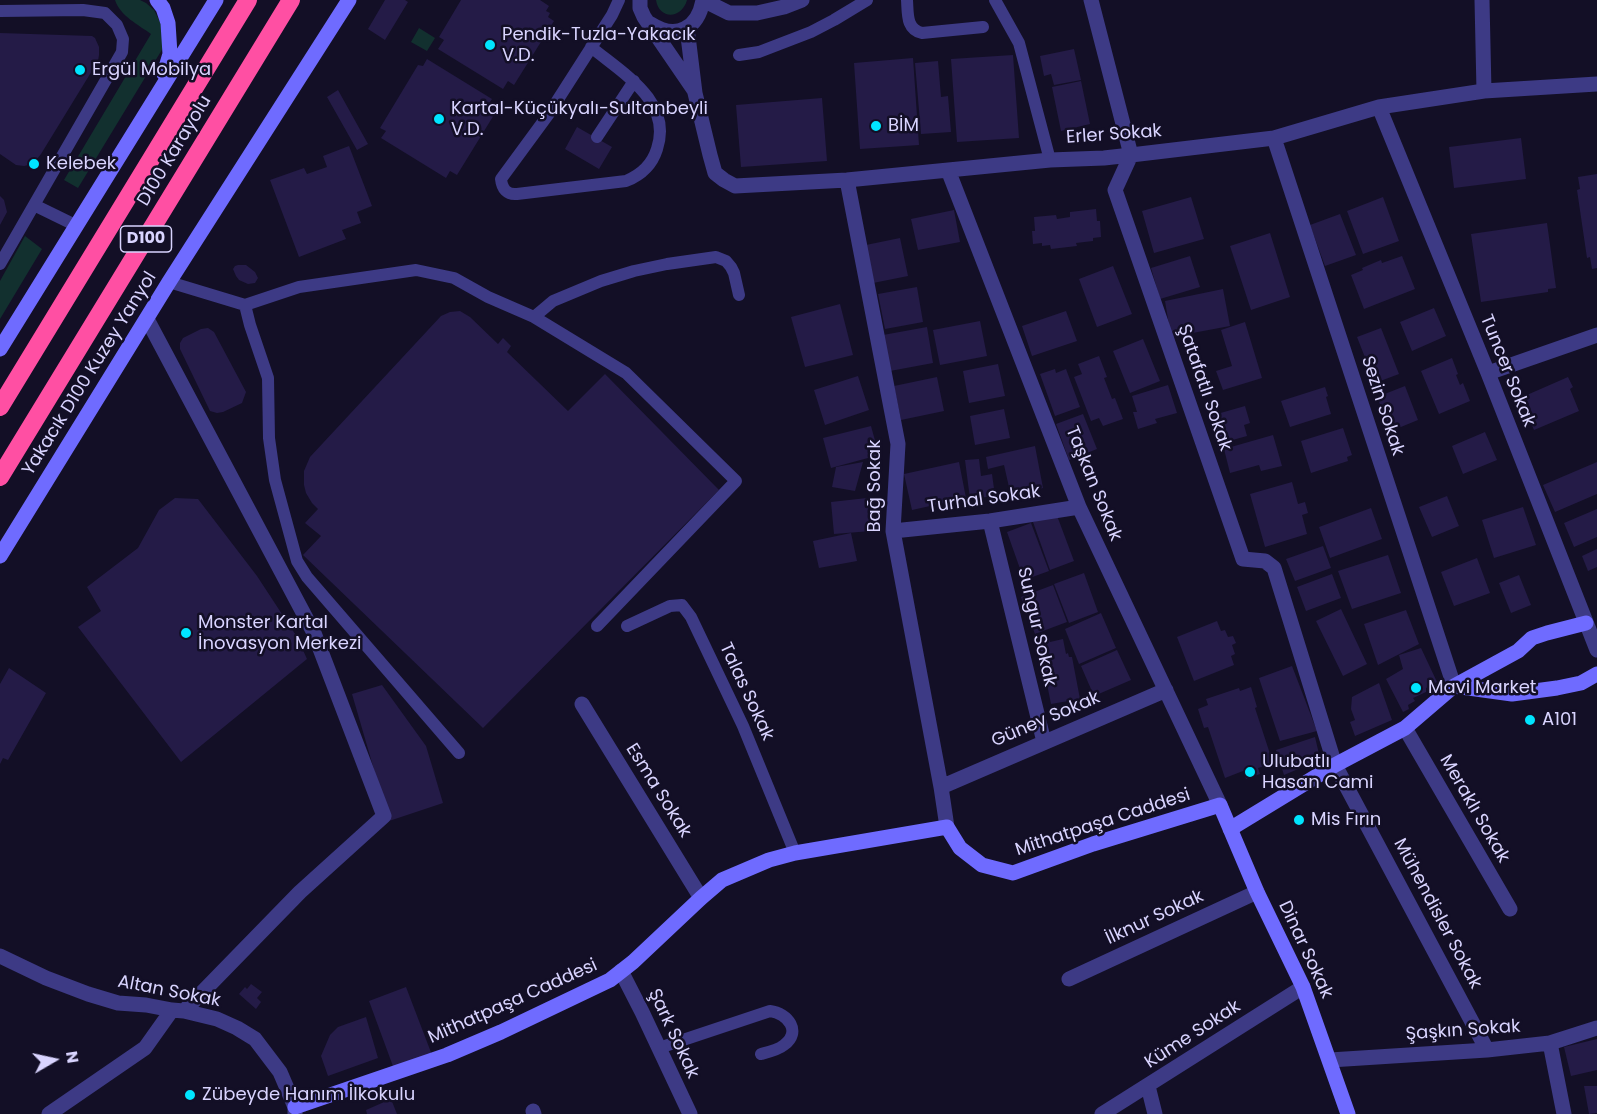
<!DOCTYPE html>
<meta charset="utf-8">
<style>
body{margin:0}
#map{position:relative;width:1597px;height:1114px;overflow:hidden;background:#130f26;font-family:Poppins,sans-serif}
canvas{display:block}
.north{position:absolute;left:24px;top:1030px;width:60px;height:60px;-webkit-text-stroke:4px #130f26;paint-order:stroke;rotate:81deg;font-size:16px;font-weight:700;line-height:24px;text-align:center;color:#d9d4ff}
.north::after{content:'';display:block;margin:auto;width:21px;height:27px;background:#d9d4ff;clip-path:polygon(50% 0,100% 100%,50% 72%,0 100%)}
</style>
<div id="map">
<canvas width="1597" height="1114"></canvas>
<div class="north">N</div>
</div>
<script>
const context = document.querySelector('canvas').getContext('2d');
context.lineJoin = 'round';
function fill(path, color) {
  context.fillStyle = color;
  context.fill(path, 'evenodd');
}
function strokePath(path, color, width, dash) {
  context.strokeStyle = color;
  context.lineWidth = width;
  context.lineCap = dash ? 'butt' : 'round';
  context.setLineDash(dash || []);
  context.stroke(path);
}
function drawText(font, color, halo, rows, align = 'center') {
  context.font = font + ' Poppins,sans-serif';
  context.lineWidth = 5;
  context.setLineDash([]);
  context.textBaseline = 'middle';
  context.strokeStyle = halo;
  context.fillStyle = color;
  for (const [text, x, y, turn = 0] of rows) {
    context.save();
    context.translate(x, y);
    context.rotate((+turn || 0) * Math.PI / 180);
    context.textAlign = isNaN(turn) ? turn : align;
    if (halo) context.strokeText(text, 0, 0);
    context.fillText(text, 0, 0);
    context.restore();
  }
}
const green = new Path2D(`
 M115,0h25l6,3 8,7 9,18v20l-85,140 -14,-8 87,-146c-12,-9 -31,-18 -36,-34z
 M656,0h31c-5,19 -28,20 -31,0z
 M419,28l16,10 -8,13 -16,-9z
 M25,236l17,13 -42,70v-38z`);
const building = new Path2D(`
 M385,0h20l3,2 -23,38 -17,-11z
 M461,0h79l9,6 -3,5 4,2 -2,4 6,4 -40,64 -6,-4 -5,8 -65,-40 6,-9 -5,-3z
 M0,33l92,3 3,2 4,9v8l-1,6 -57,93 -8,10 -9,2 -8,-1 -16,-11z
 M1074,49l7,31 -27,5 -3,-11 -7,2 -4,-20z
 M1013,55l6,83 -62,4 -6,-83z
 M913,58l6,87 -59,4 -6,-86z
 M427,59l65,40 -4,6 9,5 -40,65 -7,-4 -4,7 -65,-40 5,-7 -6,-3 38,-63 5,1z
 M938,61l3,36 7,-1 3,36 -30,2 -6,-71z
 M1081,81l9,43 -29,7 -9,-44z
 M338,90l30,54 -11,6 -30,-53z
 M822,98l5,63 -86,6 -5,-62z
 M577,127l35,20 -13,22 -34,-20z
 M1521,138l5,41 -72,9 -5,-41z
 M349,146l23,60 -15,6 4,11 -19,7 4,9 -47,18 -29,-77 34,-12 3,6 20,-7 -4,-11z
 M1597,174v94l-5,1 -2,-12 -3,1 -10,-68 3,-1 -2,-12z
 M0,196l4,4 3,12 -7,13z
 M1191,197l13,42 -50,14 -12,-42z
 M1383,197l16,44 -36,13 -16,-43z
 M1096,209l1,12h3l1,16 -8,1v3l-17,2 1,3 -26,3 -1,-4 -8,1v-3l-9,1 -1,-13h3l-1,-14 22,-2 1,4 13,-2v-5z
 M954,210l6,32 -42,8 -7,-31z
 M1340,214l16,41 -31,11 -15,-41z
 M1547,223l9,65 -8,1v3l-67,10 -10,-68z
 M1270,233l20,64 -39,13 -21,-64z
 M900,238l8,38 -40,8 -7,-38z
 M1190,256l10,31 -40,12 -9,-31z
 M1402,256l13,33 -51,20 -13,-34 12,-5 -1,-2 19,-8 1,3z
 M238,265h8l9,7 3,6 -3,5 -7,1 -9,-4 -3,-4 -3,-7 2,-3z
 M1113,266l19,48 -35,13 -18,-48z
 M917,287l6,35 -38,7 -7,-35z
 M1223,289l7,37 -59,11 -6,-36z
 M840,304l13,51 -48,12 -14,-50z
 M1434,308l12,28 -34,15 -12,-29z
 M460,311l10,6 28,27 5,-6 8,8 -4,6 61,59 37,-37 114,116 -236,238 -180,-173 18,-19 -16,-13 13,-14 -6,-6 -6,-10 -2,-8v-14l6,-14 131,-141 9,-4z
 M1066,311l11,30 -45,15 -10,-30z
 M980,321l7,35 -47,9 -7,-35z
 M1245,322l17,56 -39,12 -7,-19 16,-5 -11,-36z
 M927,327l6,36 -43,8 -7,-36z
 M208,328l6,4 32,60 -4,11 -19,9 -6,1 -7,-2 -30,-62v-6l3,-5 18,-9z
 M1381,328l18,46 -24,9 -18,-46z
 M1143,339l17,42 -30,12 -17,-42z
 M1099,356l8,21 -3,1 8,21 3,-1 8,21 -20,7 -4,-8 -8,3 -17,-44 8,-3 -4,-10z
 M1452,358l6,16 -2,1 4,10 3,-2 7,18 -31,13 -18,-43z
 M998,364l7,32 -36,7 -6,-32z
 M1055,369l1,4 10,-4 14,38 -25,9 -15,-42z
 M858,376l11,34 -44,15 -11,-35z
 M937,377l7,34 -43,9 -7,-34z
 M1568,377l5,10 -3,2 9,22 -45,19 -14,-32z
 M1168,385l9,28 -22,6 2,4 -19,6 -5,-17h4l-5,-16z
 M1405,386l13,34 -27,11 -14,-34z
 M1325,387l3,9 -2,1 5,17 -41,13 -9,-26z
 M1245,406l5,17 -6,2 3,11 -29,8 -8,-28z
 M1004,409l6,29 -35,7 -5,-29z
 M1083,414l14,35 -28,11 -13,-36z
 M871,426l8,29 -48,13 -8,-30z
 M1343,428l9,27 -5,2 1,4 -37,12 -10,-32z
 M1485,432l12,28 -34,14 -11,-28z
 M1273,435l9,31 -21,5 -2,-6 -29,8 -6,-24z
 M1035,446l8,42 -32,8 -7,-31 -16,4 -2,-12z
 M979,459l2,17 11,-2 3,22 -25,3 -5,-39z
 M863,462l-8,29 -23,-4 4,-20z
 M959,462l7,36 -54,12 -8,-36z
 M1597,462v32l-42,18 -12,-27z
 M1292,482l6,22 7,-2 3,11 -6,2 5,19 -42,13 -15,-53z
 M1447,496l12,30 -27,11 -13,-30z
 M175,498l23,1 59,77 40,61 10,22 -126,103 -103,-135 23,-16 -14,-24 51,-39 21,-38z
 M867,498l4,33 -37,3 -3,-32z
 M1523,507l13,38 -42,13 -12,-38z
 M1371,508l11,31 -52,19 -11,-31z
 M1597,509v28l-23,10 -10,-24z
 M1056,513l18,48 -24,9 -17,-48z
 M1031,523l18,48 -25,9 -17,-48z
 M851,533l6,28 -38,7 -6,-27z
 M1323,546l8,22 -36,13 -9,-22z
 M1597,549v18l-9,4 -6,-15z
 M1388,555l13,38 -49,16 -14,-38z
 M1477,558l13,35 -36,13 -13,-34z
 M1084,573l14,39 -29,11 -15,-39z
 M1332,574l9,24 -35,13 -9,-24z
 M1519,575l12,30 -20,8 -12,-30z
 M1053,585l14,37 -32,12 -14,-37z
 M1341,609l26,55 -24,12 -27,-55z
 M1406,610l13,34 -41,21 -14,-41z
 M1101,613l15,35 -37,16 -14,-35z
 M1217,621l4,10 4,-1 3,7 5,-1 3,7 -4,2 3,9 -4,2 3,9 -40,16 -17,-44z
 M1049,636l1,6 13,-3 3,15 2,-1 1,4h3l8,42 -29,5 -13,-65z
 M1421,648l16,34 -11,6v4l-13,6 2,3 -7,4 1,4 -6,3 -17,-33 17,-10 -4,-14z
 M1117,650l14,30 -37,16 -13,-30z
 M1292,666l25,65 -37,10 -21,-63z
 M9,668l37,25 -38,67 -5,-2 -3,6v-80z
 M1379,683l13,37 -37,16 -5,-14 5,-2 -4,-11 1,-12z
 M382,685l44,61 17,57 -54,18 -37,-127z
 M1251,687l6,20 -2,1 18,55 -15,5 2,6 -14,5 -3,-8 -18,7 -17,-51 -4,1 -6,-19 10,-4 -2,-6 33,-11 1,3z
 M1315,737l4,17v4l-3,1 1,2 -33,14 -8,-25z
 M251,984l11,8 -5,6 4,4 -5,7 -17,-15 6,-7 2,2z
 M406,987l26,68 -38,14 -25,-68z
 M366,1017l12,41 -50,18 -7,-20 9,-21 8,-8z
 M1597,1039v31l-26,6 -7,-29z
 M1584,1086h13v27l-8,1z
 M391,1099l6,15h-30l-1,-4z`);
const lane = new Path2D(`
 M907,0c1,14 -1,29 15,33l61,-6
 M995,0l24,43 31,117
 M0,11l83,-1 22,3 12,12 6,14 -1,13 -122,212
 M591,47c31,26 82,54 66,102 -5,16 -16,26 -31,32l-109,13c-10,1 -15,-5 -16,-15l47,-64 64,-100 7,-15
 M739,55l20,-3 52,-20 23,-12 33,-20
 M597,137l37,-56
 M34,205l43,21
 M169,282l76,23 54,-18 117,-17 38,8 34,19 46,20 92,56 110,108 -139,145
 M245,305l5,20 18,53 1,60 6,42 22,81 10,16 152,176
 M534,317l19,-16 48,-20 33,-10 33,-7 49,-7 10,4 5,6 3,6 5,22
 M627,626l43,-20 12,-1 9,12 52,109 52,127
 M659,1048l111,-37c18,2 32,21 14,34 -6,5 -15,7 -23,9`);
const street = new Path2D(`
 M640,0v8l4,9 50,73
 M703,0l26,13h28l27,-6 18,-7
 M1091,0l40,155 -16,35 128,369 22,2 9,7 61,197 152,285
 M1482,0l2,91
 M651,24c25,16 47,5 52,-24
 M687,28l8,65 15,62 5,18 9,7 11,6 112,-6 203,-20 54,-2 27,-3 143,-17 105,-31 105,-16 113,-7
 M1379,107l109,266 109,277
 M1274,138l180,548
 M948,170l131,337 141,298
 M847,180l51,264 -5,87 48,256 6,40
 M147,319l167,314 70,183 -84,76 -116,119
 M1488,373l109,-38
 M990,521l54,221
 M893,531l97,-10 89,-14
 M582,704l119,194
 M1405,728l105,181
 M941,787l225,-97
 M0,956l46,22 42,16 30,9 28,2 26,5 12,1 33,8 20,9 18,11 25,33 15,35v7
 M621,971l21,41 48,102
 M1069,979l188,-87
 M1550,1043l14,71
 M1330,1060l157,-10 63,-7 47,-15
 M1148,1086l7,28
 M533,1111l1,3
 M49,1114l96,-66 27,-38
 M1102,1114l201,-127`);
const secondary = new Path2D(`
 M157,0l6,8 5,15 2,31 -6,20
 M0,349l216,-349
 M0,556l169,-274 180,-282
 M1454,686l58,8 45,-6 24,-5 16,-9
 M1230,829l105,-64 70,-37 49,-42 64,-35 14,-13 15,-5 39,-10
 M295,1107l152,-52 54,-23 109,-52 23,-18 68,-64 21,-18 47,-20 26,-7 152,-26 13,21 22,17 31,8 80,-29 127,-39 37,87 46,95 45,127`);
const highway = new Path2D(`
 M0,407l248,-407
 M0,477l291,-477`);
const markers = [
 [490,45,6,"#00e5ff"],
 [80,70,6,"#00e5ff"],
 [439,119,6,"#00e5ff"],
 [876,126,6,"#00e5ff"],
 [34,164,6,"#00e5ff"],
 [186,633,6,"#00e5ff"],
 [1416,688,6,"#00e5ff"],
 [1530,720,6,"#00e5ff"],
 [1250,772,6,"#00e5ff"],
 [1299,820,6,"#00e5ff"],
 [190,1095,6,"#00e5ff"]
];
const shields = [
 [146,239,51]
];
const shieldNames = [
 ["D100",146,239]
];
const poiNames = [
 ["Pendik-Tuzla-Yakacık",502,35],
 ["V.D.",502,56],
 ["Ergül Mobilya",92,70],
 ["Kartal-Küçükyalı-Sultanbeyli",451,109],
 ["V.D.",451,130],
 ["BİM",888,126],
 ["Kelebek",46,164],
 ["Monster Kartal",198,623],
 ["İnovasyon Merkezi",198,644],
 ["Mavi Market",1428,688],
 ["A101",1542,720],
 ["Ulubatlı",1262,762],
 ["Hasan Cami",1262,783],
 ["Mis Fırın",1311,820],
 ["Zübeyde Hanım İlkokulu",202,1095]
];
const streetNames = [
 ["Erler Sokak",1114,135,-4],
 ["D100 Karayolu",175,151,-59],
 ["Tuncer Sokak",1507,371,68],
 ["Yakacık D100 Kuzey Yanyol",90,374,-58],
 ["Şatafatlı Sokak",1204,388,71],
 ["Sezin Sokak",1382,406,72],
 ["Taşkan Sokak",1093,484,68],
 ["Bağ Sokak",875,486,-90],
 ["Turhal Sokak",984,500,-8],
 ["Sungur Sokak",1036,627,77],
 ["Talas Sokak",746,692,65],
 ["Güney Sokak",1046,720,-23],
 ["Esma Sokak",658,791,58],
 ["Meraklı Sokak",1474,809,60],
 ["Mithatpaşa Caddesi",1103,823,-18],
 ["Mühendisler Sokak",1437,914,62],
 ["İlknur Sokak",1155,918,-25],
 ["Dinar Sokak",1305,950,65],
 ["Altan Sokak",169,992,11],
 ["Mithatpaşa Caddesi",513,1002,-24],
 ["Şaşkın Sokak",1463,1031,-4],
 ["Şark Sokak",673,1034,65],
 ["Küme Sokak",1193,1035,-33]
];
fill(green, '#12302f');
fill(building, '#241b47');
strokePath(lane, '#3d3a85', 12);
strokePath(street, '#3d3a85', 15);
strokePath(secondary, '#6f6bff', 15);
strokePath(highway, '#ff4fa3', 18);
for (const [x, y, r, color] of markers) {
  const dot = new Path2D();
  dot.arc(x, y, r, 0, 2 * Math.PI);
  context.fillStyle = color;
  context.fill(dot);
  strokePath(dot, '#130f26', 2);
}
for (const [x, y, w] of shields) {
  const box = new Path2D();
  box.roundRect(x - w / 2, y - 13, w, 26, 4.5);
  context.fillStyle = '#130f26';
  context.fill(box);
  strokePath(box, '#d9d4ff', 1.5);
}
drawText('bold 16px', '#d9d4ff', null, shieldNames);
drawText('18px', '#d9d4ff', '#130f26', poiNames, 'left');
drawText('18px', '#d9d4ff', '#130f26', streetNames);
</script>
